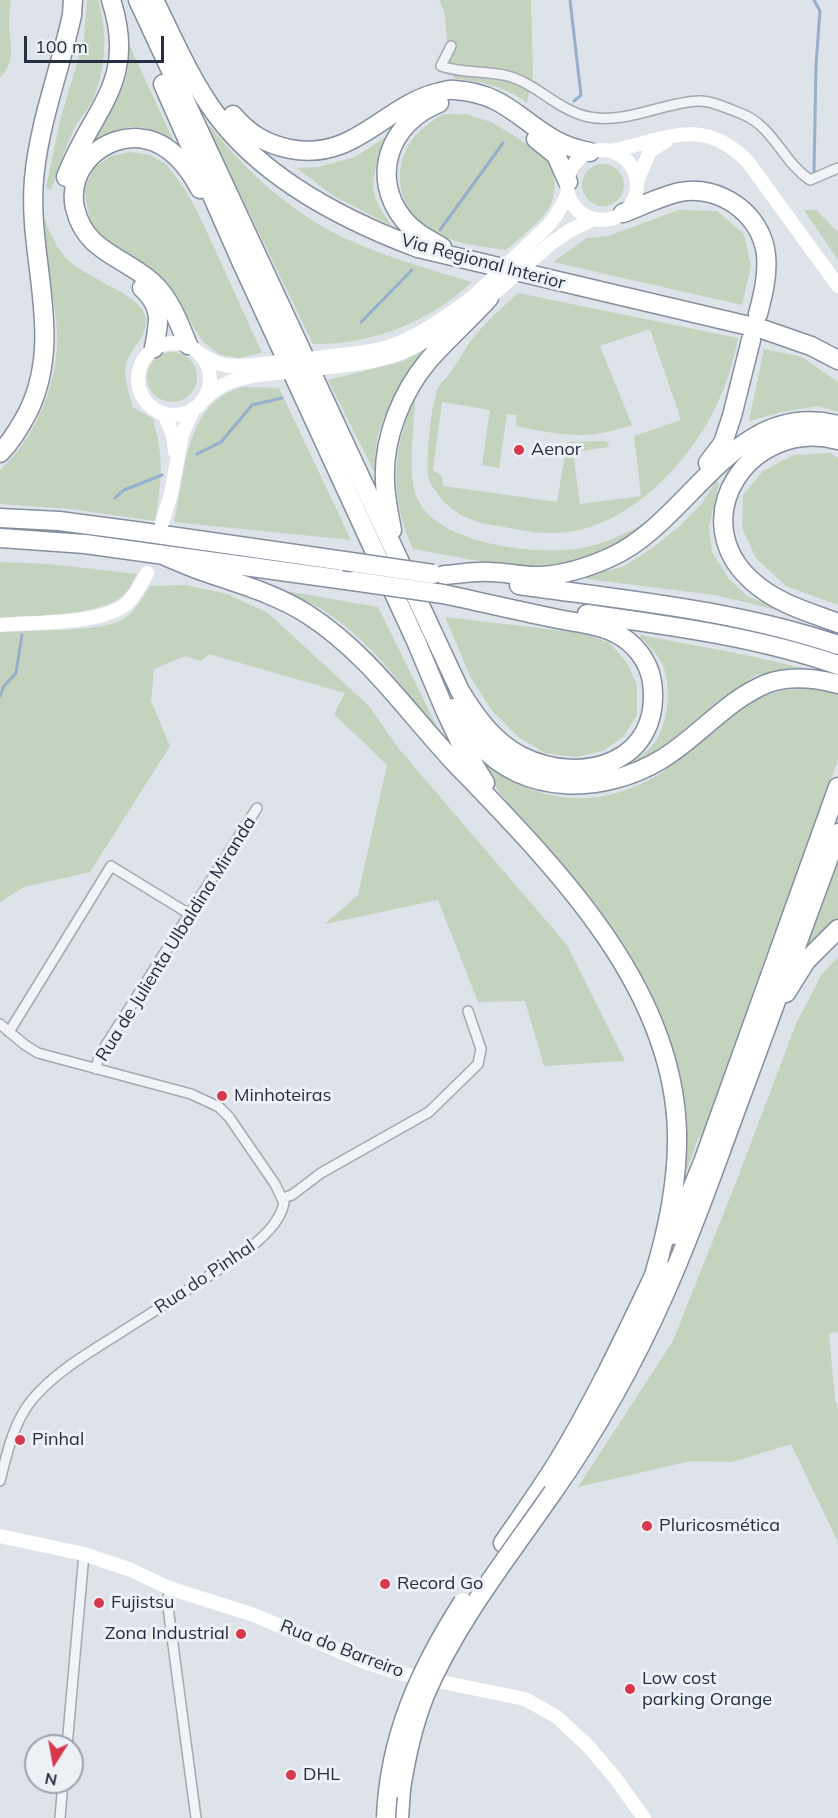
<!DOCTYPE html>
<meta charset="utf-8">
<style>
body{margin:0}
#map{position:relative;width:838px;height:1818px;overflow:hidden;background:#dee2e9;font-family:Mulish,sans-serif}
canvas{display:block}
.north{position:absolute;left:24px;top:1734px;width:60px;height:60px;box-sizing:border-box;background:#edf1f6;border:2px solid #9da3ae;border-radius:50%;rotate:191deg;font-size:16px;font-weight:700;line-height:24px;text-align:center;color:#262f41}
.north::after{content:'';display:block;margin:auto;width:21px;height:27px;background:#d8384c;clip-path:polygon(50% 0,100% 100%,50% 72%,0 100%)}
.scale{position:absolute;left:24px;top:36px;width:140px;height:27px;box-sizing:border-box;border:3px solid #262f41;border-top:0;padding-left:8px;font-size:18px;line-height:21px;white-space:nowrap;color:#262f41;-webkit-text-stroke:4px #edf1f6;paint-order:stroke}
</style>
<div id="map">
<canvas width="838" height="1818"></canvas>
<div class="north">N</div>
<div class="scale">100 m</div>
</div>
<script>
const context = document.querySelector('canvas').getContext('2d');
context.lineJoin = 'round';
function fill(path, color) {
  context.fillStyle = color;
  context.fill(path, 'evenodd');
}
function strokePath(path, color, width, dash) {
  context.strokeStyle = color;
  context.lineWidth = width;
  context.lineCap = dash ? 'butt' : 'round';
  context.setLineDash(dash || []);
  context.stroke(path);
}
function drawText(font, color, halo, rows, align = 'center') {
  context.font = font + ' Mulish,sans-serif';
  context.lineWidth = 6;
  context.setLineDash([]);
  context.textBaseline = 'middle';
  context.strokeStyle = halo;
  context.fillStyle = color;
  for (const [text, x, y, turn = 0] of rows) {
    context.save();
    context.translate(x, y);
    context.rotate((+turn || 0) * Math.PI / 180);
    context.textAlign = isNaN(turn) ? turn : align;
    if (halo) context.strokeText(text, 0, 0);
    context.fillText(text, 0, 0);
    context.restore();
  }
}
const green = new Path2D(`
 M0,0h11c-1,8 -2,16 -2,24 1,23 8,34 -9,54z
 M87,0h11c10,32 8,70 -6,101 -5,10 -13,18 -18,28 -9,19 -16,41 -23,61l-5,-2 14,-67 24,-82z
 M439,0h92l2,76 -6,27c-15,-14 -51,-23 -72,-24l-6,-10 -4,-55z
 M127,40l48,104 -2,1c-27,-27 -53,-21 -81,-1l-2,-1c13,-19 31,-46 37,-68 3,-12 0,-23 -2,-34z
 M466,114c7,3 15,5 22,7 14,6 57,33 63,46 6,10 4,27 0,37 -5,13 -33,36 -45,46 -26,-4 -57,-6 -80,-23 -35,-25 -35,-76 1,-102 5,-3 10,-8 15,-10 7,-2 16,0 24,-1z
 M207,126h3c36,45 79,85 132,111 41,19 86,32 130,45 -43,40 -100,63 -159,62z
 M386,137c-6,13 -15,42 -12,56 3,12 11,23 18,33l-60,-31 -35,-27 21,-1 37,-10z
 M130,152l20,3 17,10 19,26 14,26 62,136 -23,5 -19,-3 -17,-13 -39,-62 -19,-14 -39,-24 -15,-16 -7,-37 10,-21 17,-12z
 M582 185a21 21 0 1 1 42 0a21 21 0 1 1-42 0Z
 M679,210l38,1 27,23 7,32 -9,39 -189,-43 34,-24 21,-2z
 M804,210h12l22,22v28z
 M44,218c6,14 12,30 23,41 16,18 72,35 78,56 5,19 -12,30 -18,46 -5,14 2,32 6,46l20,12c11,39 9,63 2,102l-84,-12 -71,-5v-34c36,-33 59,-88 57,-137 -1,-20 -5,-40 -8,-59 -3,-19 -4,-37 -5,-56z
 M518,293l220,45c-4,20 -9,39 -17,57 -27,65 -95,139 -170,138 -20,0 -40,-5 -59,-8 -23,-4 -43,-13 -56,-34 -3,-3 -6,-7 -7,-11 -4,-17 2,-80 10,-94 2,-4 7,-7 9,-10 11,-15 19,-32 31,-45 12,-14 26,-26 39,-38zM650,329l31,91 -47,16 7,60 -61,8 -7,-52 36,-5 -2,-6 -40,1 -10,60 -114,-16 -1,-10 -9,-6 9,-68 48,8 -8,55 17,3 8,-54 10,1 -1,11c45,9 70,15 116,-1l-32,-79z
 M435,343c-23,31 -56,65 -59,106 -1,9 0,19 1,28l-49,-97 76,-19z
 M764,349l38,8 36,25v30l-20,-6 -36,6 -33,9z
 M147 377a25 25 0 1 1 50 0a25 25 0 1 1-50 0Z
 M243,387l36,1 72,152 -177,-18c12,-49 10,-120 69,-135z
 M415,397c0,29 -9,74 2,101 20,48 127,59 171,49 20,-5 38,-14 56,-23 -13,9 -25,20 -39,26 -59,29 -130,10 -192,-1 -24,-52 -21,-100 2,-152z
 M830,453l8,5v147l-52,-19 -30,-28 -14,-30 1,-33 20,-24 31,-16z
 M716,481l3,2 -10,44 3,25 17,27 18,17 30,12v2l-62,-15 -129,-16v-4l37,-8 32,-21 26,-21 21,-22z
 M0,562l49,2 88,10c-3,5 -6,12 -10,17 -20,26 -95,24 -127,27z
 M186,585l41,9 41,19 101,93 30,43 168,196 58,116 -81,5 -19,-65 -47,1 -40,-102 -113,24 33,-29 29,-130 -53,-51 11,-21 -136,-39 -8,7 -16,-5 -31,13 -3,32 19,45 -80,126 -66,15 -24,15v-270c28,-2 98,0 120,-11 14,-7 22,-22 30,-35z
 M280,590l98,17 63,128 -3,2c-32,-49 -69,-99 -120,-130 -11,-7 -26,-10 -39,-15z
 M445,617l136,16 29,10 17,20 10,22v30l-13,21 -21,15 -28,6 -30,-4 -27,-16 -25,-25 -22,-34z
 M640,635l111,21 63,15 -58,4 -43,30 -38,33 -24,18 -19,10 -2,-2c7,-6 16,-11 22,-18 16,-18 20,-58 11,-80 -4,-11 -15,-21 -23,-29z
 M802,688l21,1 15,4v67l-83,226 -52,153 -4,-3 -16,44c-4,-33 -8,-66 -11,-100 -2,-14 -2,-31 -6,-45 -33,-114 -137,-184 -193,-284 56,54 125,63 191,20 36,-24 65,-63 107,-77 10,-4 20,-4 31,-6z
 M838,862v62l-40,35z
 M838,957v375l-9,1 6,67 3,8v134l-47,-98 -59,18 -41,-1 -113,26 95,-146 62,-156 61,-161 26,-50z`);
const stream = new Path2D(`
 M570,0l11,95 -7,6
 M814,172l2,-107 4,-54 -6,-11
 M440,230l63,-87
 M361,322l51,-52
 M197,454l24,-12 31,-37 30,-7
 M115,498l9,-8 38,-15
 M0,696l4,-10 12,-13 6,-38`);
const minor = new Path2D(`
 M451,46l-10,20c22,8 44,4 67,10 29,8 51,35 81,41 38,7 72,-14 109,-16 13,-1 31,8 44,13 31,12 41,48 68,66l28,-12
 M0,1024l25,21 13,8 153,41 28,13 10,10 46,67 9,19c-4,20 -23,36 -39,49 -39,26 -79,52 -119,77 -32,21 -70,41 -95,72 -18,23 -24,52 -31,80
 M9,1032l102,-166 80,49
 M96,1069l3,-13 158,-248
 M283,1198l9,-3 29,-22 108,-61 49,-48 3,-15 -13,-38
 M169,1588l-1,19 28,211
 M67,1746l17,-192
 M60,1818l3,-36`);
const secondary = new Path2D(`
 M567 185a35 35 0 1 1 70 0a35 35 0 1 1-70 0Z
 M610,151c54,-10 92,-37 138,11l90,124
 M637,181l13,-30 17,-11
 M537,236c15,-12 23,-26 31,-43
 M549,245l20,-14 24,-12
 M138 379a36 36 0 1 1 72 0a36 36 0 1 1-72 0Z
 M202,355c22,13 28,12 52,10
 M333,356c18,-2 37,-3 55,-9 30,-10 58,-30 84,-49
 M339,366c14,-2 28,-3 42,-7 30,-7 57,-25 82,-43
 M205,398c17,-15 32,-20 54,-23
 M164,413l9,22 2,17
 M162,523l9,-29 11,-60 12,-26
 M0,625c34,-3 100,0 126,-21 10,-8 15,-21 21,-31
 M0,1536l84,18 47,16 38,18 85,27 111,47 38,12 122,25 32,18 32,30 27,32 28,39`);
const motorway = new Path2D(`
 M138,0l322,691c16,26 33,50 61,65 62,31 142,6 131,-74 -3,-21 -18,-40 -37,-49 -17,-9 -38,-10 -57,-14 -39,-8 -77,-17 -115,-25
 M154,0c19,38 36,79 61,113 48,66 128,107 203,135l344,81 49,17 27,14
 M163,84l77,175 176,382 29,69 15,32 25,41
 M439,103c-49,19 -70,74 -35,117 10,12 24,19 38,27
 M233,115c16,19 33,29 57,34 64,12 92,-41 146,-56 6,-1 12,-4 18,-3 49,3 63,28 101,50 11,6 23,10 35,12
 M536,139l20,16 12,27
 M66,177c26,-69 72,-94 45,-177
 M623,213c19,-7 38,-17 57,-21 39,-8 82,22 86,63 2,20 -3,40 -8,59
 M142,288c21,20 17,33 12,60
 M188,345c-9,-22 -18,-47 -36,-63 -29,-26 -67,-30 -77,-74 -9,-40 30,-76 69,-69 26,4 45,29 56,50
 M838,440c-87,-23 -156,78 -86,141 24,22 56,31 86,42
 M0,453c12,-12 20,-26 28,-41 37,-75 -1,-154 6,-233 5,-56 26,-109 38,-164l1,-15
 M708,463l15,-20 9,-27 19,-76
 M0,518l59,3 76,10 209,30
 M392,530c-3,-16 -7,-34 -7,-50 -2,-42 17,-88 43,-119 19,-22 42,-42 61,-63
 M0,538l85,6 268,37
 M160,554c15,6 30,13 45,18 34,12 71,22 102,42 61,39 100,98 148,149 97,101 219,221 222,370 1,49 -9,96 -23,142
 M444,575c15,-1 31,-4 46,-3 16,0 33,5 50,4 24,-1 49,-9 71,-19 80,-36 123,-159 227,-132
 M519,585c106,15 216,25 319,60
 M587,614c85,12 170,23 251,51
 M454,708c7,11 15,23 23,34 47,55 128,52 185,17 36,-22 65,-59 104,-75 23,-9 49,-6 72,0
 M786,993l20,-32 32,-32
 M673,1235l30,-73 135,-375
 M553,1492c42,-60 81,-129 111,-197 25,-55 45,-112 66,-169 36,-97 71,-195 108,-293
 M503,1543c18,-26 37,-53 54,-80 39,-64 70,-131 102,-198
 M399,1818l2,-29`);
const secondaryBridge = new Path2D(`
 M472,298l65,-62
 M489,298l60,-53
 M254,365l79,-9
 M259,375l80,-9`);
const motorwayBridge = new Path2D(`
 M344,561l89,13
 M353,581l90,13
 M401,1789c5,-32 12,-64 24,-94 31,-73 83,-138 128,-203
 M386,1818c3,-81 34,-149 77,-216`);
const markers = [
 [519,450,6,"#d8384c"],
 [222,1096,6,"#d8384c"],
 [20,1440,6,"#d8384c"],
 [647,1526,6,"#d8384c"],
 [385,1584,6,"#d8384c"],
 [99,1603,6,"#d8384c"],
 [241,1634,6,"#d8384c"],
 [630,1689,6,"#d8384c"],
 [291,1775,6,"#d8384c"]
];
const streetNames = [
 ["Via Regional Interior",483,262,15],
 ["Rua de Julienta Ulbaldina Miranda",176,939,-58],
 ["Rua do Pinhal",205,1277,-34],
 ["Rua do Barreiro",342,1649,21]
];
const poiNames = [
 ["Aenor",531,450],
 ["Minhoteiras",234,1096],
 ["Pinhal",32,1440],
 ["Pluricosmética",659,1526],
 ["Record Go",397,1584],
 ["Fujistsu",111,1603],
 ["Zona Industrial",229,1634,"right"],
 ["Low cost",642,1679],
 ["parking Orange",642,1700],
 ["DHL",303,1775]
];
fill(green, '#c3d3be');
strokePath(stream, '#96afcc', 3);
strokePath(minor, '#a3a9b3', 12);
strokePath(motorway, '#848fa0', 21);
strokePath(minor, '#f1f3f7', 9);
strokePath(secondary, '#fff', 14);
strokePath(motorway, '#fff', 18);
strokePath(motorwayBridge, '#848fa0', 21, []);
strokePath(secondaryBridge, '#fff', 14);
strokePath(motorwayBridge, '#fff', 18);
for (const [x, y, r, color] of markers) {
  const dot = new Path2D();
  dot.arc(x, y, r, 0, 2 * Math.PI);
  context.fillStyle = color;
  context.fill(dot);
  strokePath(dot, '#edf1f6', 2);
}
drawText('18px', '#262f41', '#edf1f6', streetNames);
drawText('18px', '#262f41', '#edf1f6', poiNames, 'left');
</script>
